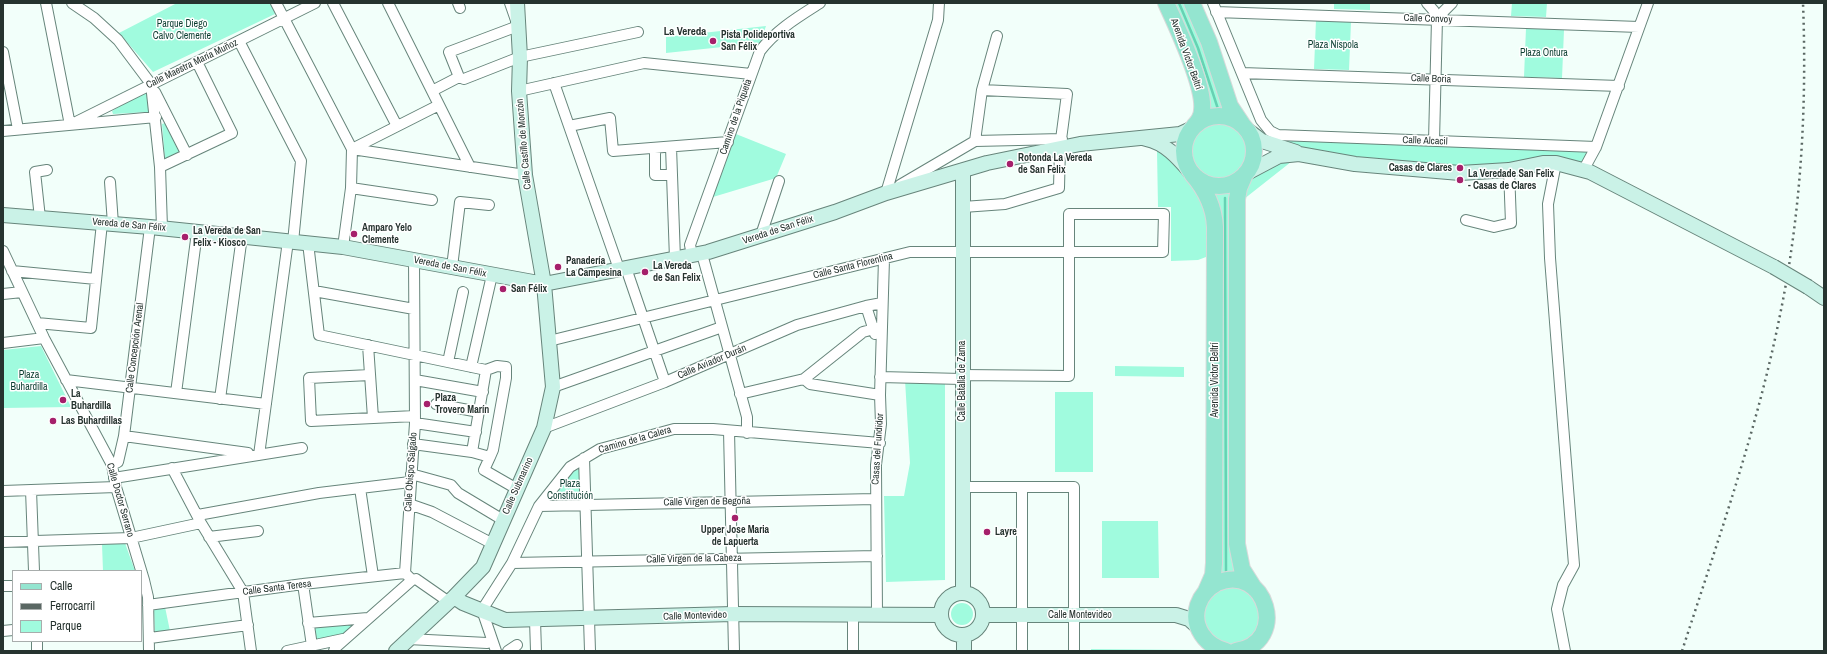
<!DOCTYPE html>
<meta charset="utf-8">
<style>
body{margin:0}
#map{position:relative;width:1827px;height:654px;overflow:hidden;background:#f2fffa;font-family:"Archivo Narrow",sans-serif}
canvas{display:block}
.frame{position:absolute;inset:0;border:4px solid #26332f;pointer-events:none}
.legend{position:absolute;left:12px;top:570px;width:130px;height:72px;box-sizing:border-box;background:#fff;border:1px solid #a8adac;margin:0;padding:5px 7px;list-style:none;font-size:12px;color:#26332f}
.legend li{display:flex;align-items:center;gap:8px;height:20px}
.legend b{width:20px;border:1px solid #a8adac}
</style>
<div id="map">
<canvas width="1827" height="654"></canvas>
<div class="frame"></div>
<ul class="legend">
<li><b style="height:5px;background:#94e5d0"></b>Calle</li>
<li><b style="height:5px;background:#5a6763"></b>Ferrocarril</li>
<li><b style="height:11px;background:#a0fbde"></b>Parque</li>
</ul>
</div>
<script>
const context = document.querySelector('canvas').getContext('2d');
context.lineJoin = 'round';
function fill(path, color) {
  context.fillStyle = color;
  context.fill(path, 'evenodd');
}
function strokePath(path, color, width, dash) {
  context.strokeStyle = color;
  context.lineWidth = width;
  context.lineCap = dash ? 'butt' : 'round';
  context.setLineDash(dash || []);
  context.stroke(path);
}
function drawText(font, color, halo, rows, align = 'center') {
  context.font = font + ' "Archivo Narrow",sans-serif';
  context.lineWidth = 3;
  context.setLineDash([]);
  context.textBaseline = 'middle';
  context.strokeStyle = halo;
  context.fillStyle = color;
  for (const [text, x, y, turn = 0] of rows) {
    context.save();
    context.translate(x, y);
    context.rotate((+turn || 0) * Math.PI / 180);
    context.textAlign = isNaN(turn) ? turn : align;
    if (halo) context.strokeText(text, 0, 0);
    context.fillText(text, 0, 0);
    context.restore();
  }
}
const green = new Path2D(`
 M177,3h93l5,11 -122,58 -34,-39z
 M1166,3h26l60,136 2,11 -4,16 46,-8 -52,41 -7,345 23,50v44l-48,13 -14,-24 8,-36 8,-337 -16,6 -27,1v-54h-13l-1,-56 28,8c-3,-18 6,-28 15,-41z
 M1334,3h36v7l-36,-1z
 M1512,3h35l-1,14 -35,-1z
 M1316,20l35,2 -2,48 -35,-1z
 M766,26l-6,17 -94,10v-16z
 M1526,28l38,2 -2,48 -38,-1z
 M145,91l5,3 1,16 -3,2 -35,2 -1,-3z
 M165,123l17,29 -17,8 -3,-36z
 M736,134l50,20 -10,24 -63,19z
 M1283,136l313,11 -12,22 -15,-4 -109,8 -178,-25z
 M41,346l30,61 -68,1v-58z
 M1115,366l69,1v10l-69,-1z
 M905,380h40v200l-59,2 -2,-86h20l6,-33z
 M1055,392h38v80h-38z
 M572,470h8l1,31 -31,-1z
 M1102,521h56l1,57h-57z
 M125,543l10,28h-32l-1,-27z
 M951 614a11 11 0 1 1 22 0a11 11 0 1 1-22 0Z
 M165,607l5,24 -15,2 -1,-24z
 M357,624l-14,11 -27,4 -1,-12z
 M1091,649l104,1v1h-104z`);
const stream = new Path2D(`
 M1179,3l19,45 20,61
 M1225,198l1,374`);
const street = new Path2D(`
 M46,3l24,122
 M72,3l22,15 24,22 33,44 9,83 2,61
 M276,3l76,146 -1,39 -8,59
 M333,3l64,123
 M388,3l82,164
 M458,3l2,5
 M1213,3l48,117 9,11 8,4 318,12
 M1427,3l7,8 1,8
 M1216,12l423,15
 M1442,20l1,-8 9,-9
 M239,41l62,120 -8,81
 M3,52l15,77
 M1242,73l377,13
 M459,77l-10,-25 69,-26 -8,-23
 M554,83l65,186
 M432,91l27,-14 5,2 56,-22 118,-25
 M519,91l125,-28 107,11
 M155,92l32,63
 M70,125l245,-122
 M569,126l41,-8 3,33 115,-9
 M3,131l153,-14
 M975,141l7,-51 15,-54
 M1434,141l3,-122
 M671,147l4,112
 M655,148v27h17
 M352,149l173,26
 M352,149l87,-44
 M1556,163l-8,41 2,54 24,307 -11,20 -6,24 8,42
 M160,167l72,-34 -35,-71
 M1584,169l12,-22 52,-144
 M110,182l3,42
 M900,185l75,-44 87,-2
 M351,188l81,12
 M886,193l52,-173 1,-17
 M963,207l42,-3 54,-16 1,-41 7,-53 -85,-4
 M40,218l-5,-46 12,-2
 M1466,220l28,7 17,-4 -2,-53
 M761,235l18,-54
 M308,243l11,92 167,35
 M3,251l41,87 68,127 4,22 28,93 4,17 1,54
 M702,254l45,163v16
 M692,255l-2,-10 70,-194c16,-21 38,-34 60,-48
 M452,267l8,-65 29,3
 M626,268l39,114
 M12,271l84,8
 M314,291l100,18
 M3,294l19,-2
 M866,306l9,28
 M37,323l54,5 11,-105
 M549,341l361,-89h253l1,-38h-95v162l-107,-1
 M3,343l41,-5
 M368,345l5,73
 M448,362l15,-70
 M471,367l21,-92
 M486,370l11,-4 9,1v11l-13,72 -3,7
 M370,375l-61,3 2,43 104,-5
 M880,377l82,2
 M804,379l6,5 70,11
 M66,380l200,24
 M415,380l68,12
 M553,387l169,-60
 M176,393l21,-161
 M740,394l64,-15 59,-47 18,-5
 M220,399l22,-163
 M436,404l43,8
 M415,423l61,9
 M544,428l121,-46 132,-57 69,-19 16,-3
 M729,431l5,220
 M124,436l124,17
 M413,444l59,8 18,5 -6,13 33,19
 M472,452l14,-82
 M259,455l29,-214
 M584,458l6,193
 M112,465l6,-3 6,-26 26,-209
 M172,468l29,55 42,69 8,59
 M411,474l40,11 7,8 45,27
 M114,478l188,-30
 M962,487h112v164
 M360,488l13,88
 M31,490l3,81
 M3,491l113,-4
 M409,504l23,8 61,32
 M539,506l336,-7
 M198,515l121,-22 91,-11
 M209,537l49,-6
 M3,542l128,-4 70,-15
 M512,563l365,-7
 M412,580l4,-1 33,23
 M303,584l9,62
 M3,586h10
 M148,605l155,-21 102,-11
 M853,615v36
 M877,615l-1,-150 5,-41 -1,-29 4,-136
 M535,620l1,31
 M308,623l60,-5
 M3,631l10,-1
 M150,638l98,-13
 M408,639l79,4
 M37,641v10
 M287,651l56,-12
 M334,651l1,-3 77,-68 -7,-7 10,-150 -1,-163
 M496,651l-14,-41 30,-47 27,-57 31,-39 30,-18 74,-20h39l167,14
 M508,651l9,-6
 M1022,651v-164`);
const secondary = new Path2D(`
 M1246,129l16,12 34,11
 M1146,139c20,4 33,20 46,35
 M1245,174l34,-18 20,-2 56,10 105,9 49,-3 34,-7h13l34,9 184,95
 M3,215l147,12 193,20 201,37 164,-32 127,-40 51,-19 101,-30 93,-19 100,-10 13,-6
 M1808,287l16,11
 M963,593v-423
 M941 614a21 21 0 1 1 42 0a21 21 0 1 1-42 0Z
 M454,597l9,6 42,17 228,-6 208,1
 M983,615h193l13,4 9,8
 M396,651l58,-54 29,-30 61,-139 9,-41 -9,-103 -19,-109 -6,-84 1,-34 -3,-54
 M964,651v-16`);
const primary = new Path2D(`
 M1166,3c11,24 39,83 36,107 0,7 -4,12 -8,16
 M1192,3l17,39 21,64 12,18
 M1184 151a35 35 0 1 1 70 0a35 35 0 1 1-70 0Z
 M1192,174c14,16 22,32 23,53l-1,336 -1,12 -7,16
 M1245,174l-6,14 -2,11v345l5,25 12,19
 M1226,651c-20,-5 -35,-24 -28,-46 3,-9 10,-17 19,-22 49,-21 73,60 19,68`);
const rail = new Path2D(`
 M1682,651c36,-111 75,-221 98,-336 21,-102 27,-208 23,-312`);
const secondaryBridge = new Path2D(`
 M1774,267l34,20`);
const markers = [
 [713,41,4,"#a5206b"],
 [1010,164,4,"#a5206b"],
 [1460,168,4,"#a5206b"],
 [1460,180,4,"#a5206b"],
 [354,234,4,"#a5206b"],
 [185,237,4,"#a5206b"],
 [558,267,4,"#a5206b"],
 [645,272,4,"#a5206b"],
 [503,289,4,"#a5206b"],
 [63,400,4,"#a5206b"],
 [427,404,4,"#a5206b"],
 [53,421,4,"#a5206b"],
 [735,518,4,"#a5206b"],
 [987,532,4,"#a5206b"]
];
const streetNames = [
 ["Calle Convoy",1428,19,2],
 ["Avenida Víctor Beltrí",1186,54,70],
 ["Calle Maestra María Muñoz",192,64,-26],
 ["Calle Boria",1431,79,2],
 ["Camino de la Piqueta",736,117,-71],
 ["Calle Alcacil",1425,141,2],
 ["Calle Castillo de Monzón",524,144,-95],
 ["Vereda de San Félix",129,225,5],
 ["Vereda de San Félix",778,230,-18],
 ["Calle Santa Florentina",853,266,-14],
 ["Vereda de San Félix",450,267,11],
 ["Calle Concepción Arenal",135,348,-83],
 ["Calle Aviador Durán",712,362,-23],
 ["Avenida Víctor Beltrí",1215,380,-90],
 ["Calle Batalla de Zama",962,381,-90],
 ["Camino de la Calera",635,440,-16],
 ["Casas del Fundidor",878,449,-86],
 ["Calle Obispo Salgado",411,472,-86],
 ["Calle Submarino",518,486,-66],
 ["Calle Doctor Serrano",120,500,74],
 ["Calle Virgen de Begoña",707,502,-1],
 ["Calle Virgen de la Cabeza",694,559,-1],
 ["Calle Santa Teresa",277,588,-7],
 ["Calle Montevideo",1080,615],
 ["Calle Montevideo",695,616,-2]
];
const parkNames = [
 ["Parque Diego",182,24],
 ["Calvo Clemente",182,36],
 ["Plaza Níspola",1333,45],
 ["Plaza Ontura",1544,53],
 ["Plaza",29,375],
 ["Buhardilla",29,387],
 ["Plaza",570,484],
 ["Constitución",570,496]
];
const poiNames = [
 ["Pista Polideportiva",721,35],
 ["San Félix",721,47],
 ["Rotonda La Vereda",1018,158],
 ["de San Felix",1018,170],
 ["Casas de Clares",1452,168,"right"],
 ["La Veredade San Felix",1468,174],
 ["- Casas de Clares",1468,186],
 ["Amparo Yelo",362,228],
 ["Clemente",362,240],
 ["La Vereda de San",193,231],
 ["Felix - Kiosco",193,243],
 ["Panadería",566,261],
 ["La Campesina",566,273],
 ["La Vereda",653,266],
 ["de San Felix",653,278],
 ["San Félix",511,289],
 ["La",71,394],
 ["Buhardilla",71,406],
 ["Plaza",435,398],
 ["Trovero Marín",435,410],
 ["Las Buhardillas",61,421],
 ["Upper Jose Maria",735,530,"center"],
 ["de Lapuerta",735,542,"center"],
 ["Layre",995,532]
];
const neighbourhoodNames = [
 ["La Vereda",685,32]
];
fill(green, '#a0fbde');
strokePath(stream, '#66d2b3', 2.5);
strokePath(street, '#67857b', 12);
strokePath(secondary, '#67857b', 16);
strokePath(primary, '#d8dada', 18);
strokePath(street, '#fff', 10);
strokePath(secondary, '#caf2e7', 14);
strokePath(primary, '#94e5d0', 16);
strokePath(rail, '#5a6763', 2.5, [2, 4]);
strokePath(secondaryBridge, '#67857b', 16, []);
strokePath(secondaryBridge, '#caf2e7', 14);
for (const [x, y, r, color] of markers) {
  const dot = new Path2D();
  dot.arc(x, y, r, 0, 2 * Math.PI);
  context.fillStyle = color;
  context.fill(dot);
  strokePath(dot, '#fff', 1.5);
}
drawText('10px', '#26332f', '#fff', streetNames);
drawText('10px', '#0b3d30', '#fff', parkNames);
drawText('bold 10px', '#26332f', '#fff', poiNames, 'left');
drawText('bold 11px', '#26332f', '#fff', neighbourhoodNames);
</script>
